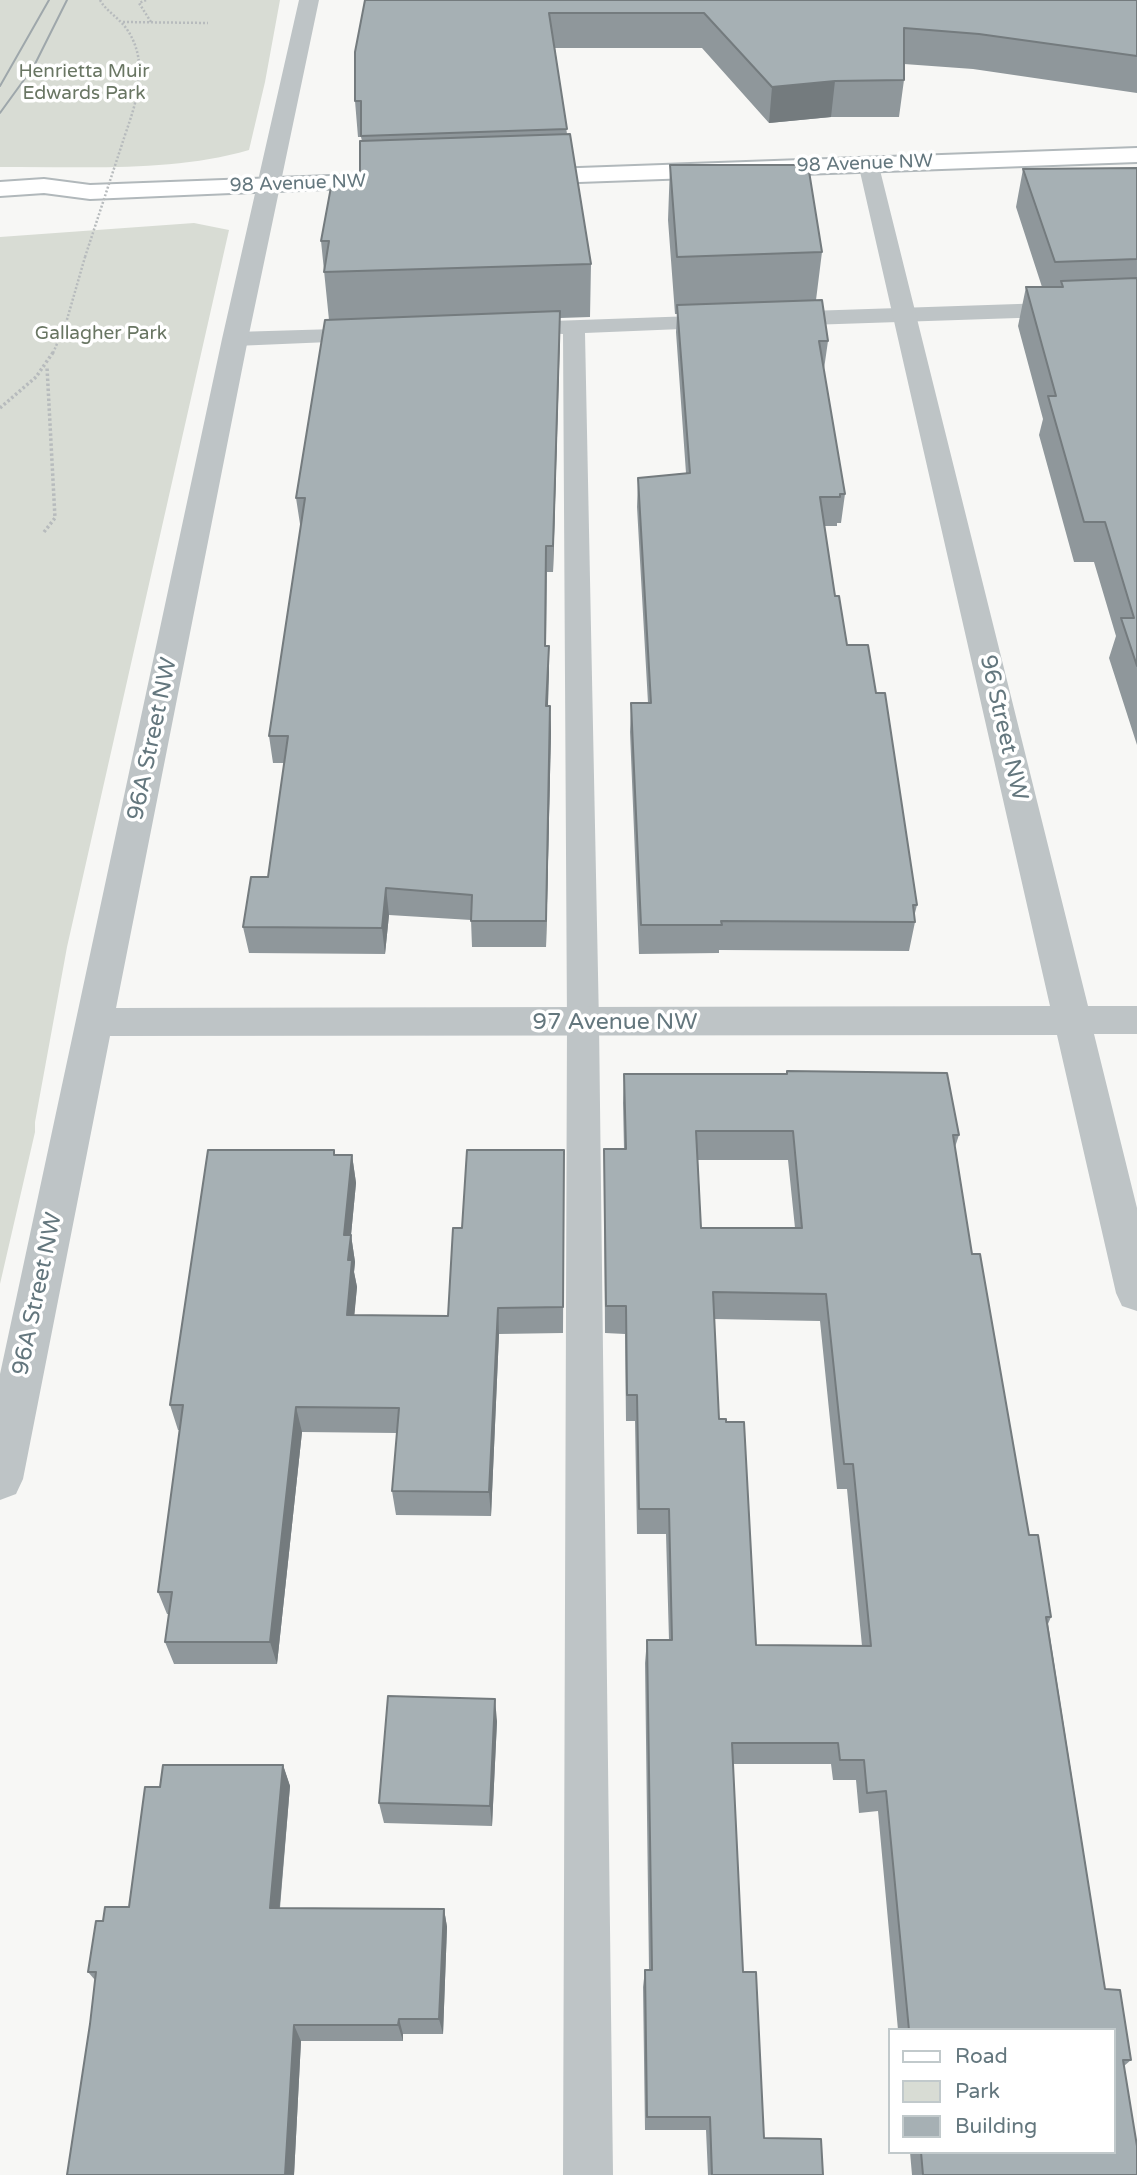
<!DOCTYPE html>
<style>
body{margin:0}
#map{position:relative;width:1137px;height:2175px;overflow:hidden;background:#f7f7f5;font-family:"Varela Round",sans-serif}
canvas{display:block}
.legend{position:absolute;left:888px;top:2028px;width:228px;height:126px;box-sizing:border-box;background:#fff;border:2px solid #c1c9cb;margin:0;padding:9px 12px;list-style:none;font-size:21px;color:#64777e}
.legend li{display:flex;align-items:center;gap:14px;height:35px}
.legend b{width:35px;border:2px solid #c1c9cb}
</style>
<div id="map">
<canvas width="1137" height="2175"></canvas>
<ul class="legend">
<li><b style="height:9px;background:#fff"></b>Road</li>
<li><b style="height:19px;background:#d8dcd4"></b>Park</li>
<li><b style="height:19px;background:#a6b0b4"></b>Building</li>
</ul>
</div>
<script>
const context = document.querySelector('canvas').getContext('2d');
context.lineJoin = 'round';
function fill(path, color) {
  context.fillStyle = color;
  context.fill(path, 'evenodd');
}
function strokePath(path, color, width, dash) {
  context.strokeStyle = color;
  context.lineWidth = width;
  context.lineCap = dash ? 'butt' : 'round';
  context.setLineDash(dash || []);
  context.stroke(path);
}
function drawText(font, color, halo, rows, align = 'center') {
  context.font = font + ' "Varela Round",sans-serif';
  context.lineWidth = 7;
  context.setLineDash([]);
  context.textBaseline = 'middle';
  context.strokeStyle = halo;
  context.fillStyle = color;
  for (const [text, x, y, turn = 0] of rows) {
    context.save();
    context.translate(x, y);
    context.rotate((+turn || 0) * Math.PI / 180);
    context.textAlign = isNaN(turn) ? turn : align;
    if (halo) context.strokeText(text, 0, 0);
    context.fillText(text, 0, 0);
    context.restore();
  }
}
const green = new Path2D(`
 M0,0h280l-15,82 -16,68c-79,23 -167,16 -249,17z
 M194,223l35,7 -162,717 -32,175v10l-35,152v-1047z`);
const pathFar1 = new Path2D(`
 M100,0c6,11 18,17 26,28 23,32 12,70 0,104
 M146,0l-7,3 12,19
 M123,22l85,1
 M53,353l13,-30 19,-66`);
const path = new Path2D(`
 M0,408l36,-31 18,-26
 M44,532l11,-14 -8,-151`);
const service = new Path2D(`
 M1137,300v14l-358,12 -8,-2 -3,-5 3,-5 8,-2z
 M722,315l8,2 3,5 -3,5 -145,6 14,690 14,1152h-50l4,-1152 -4,-689 -19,-1 -3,-5 3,-5 8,-2z
 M369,328l8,2 3,5 -3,5 -142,6 -8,-2 -3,-5 3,-5 8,-2z`);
const minor = new Path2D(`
 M299,0h20l-71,339 -132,669 934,-2 -192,-843 3,-5h16l211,848h49v28h-43l43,174v103l-15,-5 -6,-13 -59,-258 -947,1 -87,443 -7,15 -16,6v-126l222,-1035z`);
const secondary = new Path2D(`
 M1137,148v14l-614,22 -8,-2 -4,-5 4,-5 8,-2z
 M411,173l8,2 4,5 -4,5 -329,14 -46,-6 -44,3v-14l44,-3 46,6z`);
const tram = new Path2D(`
 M0,86l49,-86
 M0,113l34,-47 33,-66`);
const pathBridge = new Path2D(`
 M85,257l41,-125`);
const wall = new Path2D(`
 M365,0h772v93l-164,-24 -69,-5v16l-5,37h-68l-62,6 -67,-75h-147l12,86 24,130 -1,53 -30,1 -7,254h-6l-1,74h3l-1,60h2l1,26 -5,215h-74l-1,-27 -82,-5 -4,39 -136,-1 -6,-26 25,-50 16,-114h-11l-4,-27 32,-212h-1l-4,-26 33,-178 -8,-79 39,-58 2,-42 -1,-4h-3l-3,-36z
 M670,165l152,87 -6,48 12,41 -4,28 21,125 -4,29h-4v3h-13l11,70 12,49 29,48 41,212 -3,12 1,5 -6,29 -190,-1v3l-80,1 -9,-222 1,-29h17l-11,-196 1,-29 48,-5 -10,-141 1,-18h-2l-7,-94z
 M1137,168v577l-28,-87 7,-22 -22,-74h-20l-35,-127 4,-16 -25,-93 8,-39h16l-26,-80 7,-38z
 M787,1071l172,64 -4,12 17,107 57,281 22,82 -3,7 57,365 26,71 -7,6 13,109h-225l-2,-23h204v-122h-216l-20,-219 -19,2 -3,-33h-23l-2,-16h-98l10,208 21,166 59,37h-115l-2,-45h-61l-2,-143 2,-17h4l-4,-307 2,-23h22l-3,-106h-29l-2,-113h-9l-1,-87 -20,-1 -1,-155v-29h20l-1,-46 1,-29h162zM698,1160h90l7,68h-94zM714,1319l106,2 17,168h10l15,157 -106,-1 -30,-223 -7,-3z
 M334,1150l1,5h17l4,28 -5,52 4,27 -1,10 3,15 -3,28 94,1 14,-88 102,-78 -1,183 -64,1 -8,182 -95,-1 -4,-24 5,-58 -95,-1 -25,232h-103l-9,-22 4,-28h-2l-9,-22 22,-162h-2l-8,-25z
 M497,1721l-5,105 -108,-3 -5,-20z
 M283,1765l7,21 -10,122 164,1 3,18 -4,107h-40v7h-102l-7,134h-227l23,-151 5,-44 -7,-8 15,-51 26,-14z`);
const shadedWall = new Path2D(`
 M835,81l-4,36 -62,6 3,-36z
 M560,311v26l-7,235v-26z
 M549,646v26l-2,60 -1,-26z
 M550,706l1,26 -5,215v-26z
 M386,888l3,27 -4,39 -3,-26z
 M352,1155l4,28 -5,52 4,27 -1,10 3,15 -5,54 -5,-26 -3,-80z
 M498,1308l1,26 -8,182 -2,-24z
 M296,1407l6,25 -25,232 -7,-22z
 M495,1699l2,22 -5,105 -2,-20z
 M283,1765l7,21 -12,140 -8,-18z
 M444,1909l3,18 -4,107 -4,-15z
 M399,2019l4,15v7l-5,-16z
 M294,2025l7,16 -7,134h-9z`);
const building = new Path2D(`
 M365,0h772v56l-158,-22 -75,-6v52l-69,1 -63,6 -68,-74h-155l18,116 -206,7v-35h-6v-49z
 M570,134l21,130 -267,8 5,-31h-8l10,-54 29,-4v-42z
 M670,165h138l14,87 -145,5z
 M1137,168v91l-82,3 -32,-93z
 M1137,278v388l-16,-48h13l-29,-96h-21l-36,-126h8l-30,-109h37l-2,-6z
 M822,300l6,41h-9l26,153h-5v3h-20l15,99h4l8,49h21l8,48h9l32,212h-4l2,17 -194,-1 1,4h-81l-10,-222h20l-13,-225 52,-5 -13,-168z
 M560,311l-7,235h-7l-1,100h4l-3,60h4l-4,215h-75l1,-26 -86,-7 -4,40 -139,-1 8,-50h17l20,-141h-19l36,-238h-9l29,-178z
 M787,1071l160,2 12,62h-6l19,119h8l49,281h9l13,82h-5l59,372 15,1 11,70h-8l14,86v29h-214l-2,-23h193v-122h-205l-23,-239 -19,2 -3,-33h-24l-2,-17h-106l11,229h13l8,166 57,1 2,36h-111l-2,-58h-63l-2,-147h7l-5,-330h25l-3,-131h-30l-2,-114h-10l-1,-89h-20l-2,-157h22l-2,-75h163zM696,1131h97l9,97h-101zM713,1292l113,2 18,170h9l18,182 -115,-1 -12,-223h-18v-3h-7z
 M208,1150h126v5h18l-8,80h7l-3,25h4l-5,55 101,1 5,-88h9l5,-78h97l-1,157 -65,1 -9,184 -97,-1 7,-83 -103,-1 -26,235h-105l7,-50h-14l25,-187h-13z
 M388,1696l107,3 -5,107 -111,-3z
 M163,1765h120l-13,143 174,1 -5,110h-40l-1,6h-104l-9,150h-218l23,-151 6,-52h-8l8,-51h7l2,-14h24l16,-120h15z`);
const farParknames = [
 ["Henrietta Muir",84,72],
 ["Edwards Park",84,94],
 ["Gallagher Park",101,334]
];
const farStreetnames = [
 ["98 Avenue NW",865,164,-2],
 ["98 Avenue NW",298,184,-2]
];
const streetNames = [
 ["96 Street NW",1003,728,77],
 ["96A Street NW",153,739,-78],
 ["97 Avenue NW",615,1023],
 ["96A Street NW",38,1294,-78]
];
fill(green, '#d8dcd4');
strokePath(secondary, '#b1b8bb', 4);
strokePath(pathFar1, '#b7bbbd', 2.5, [2, 2]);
strokePath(path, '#b7bbbd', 3.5, [2.5, 2.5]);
fill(service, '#bec4c6');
fill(minor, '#bec4c6');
fill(secondary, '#fff');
strokePath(tram, '#9ea7ab', 2);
strokePath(pathBridge, '#b7bbbd', 2.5, [2, 2]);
fill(wall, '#8f979b');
fill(shadedWall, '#747b7e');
fill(building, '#a6b0b4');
strokePath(building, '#747b7e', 2);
drawText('19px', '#697663', '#fff', farParknames);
drawText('19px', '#64777e', '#fff', farStreetnames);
drawText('23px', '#64777e', '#fff', streetNames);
</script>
